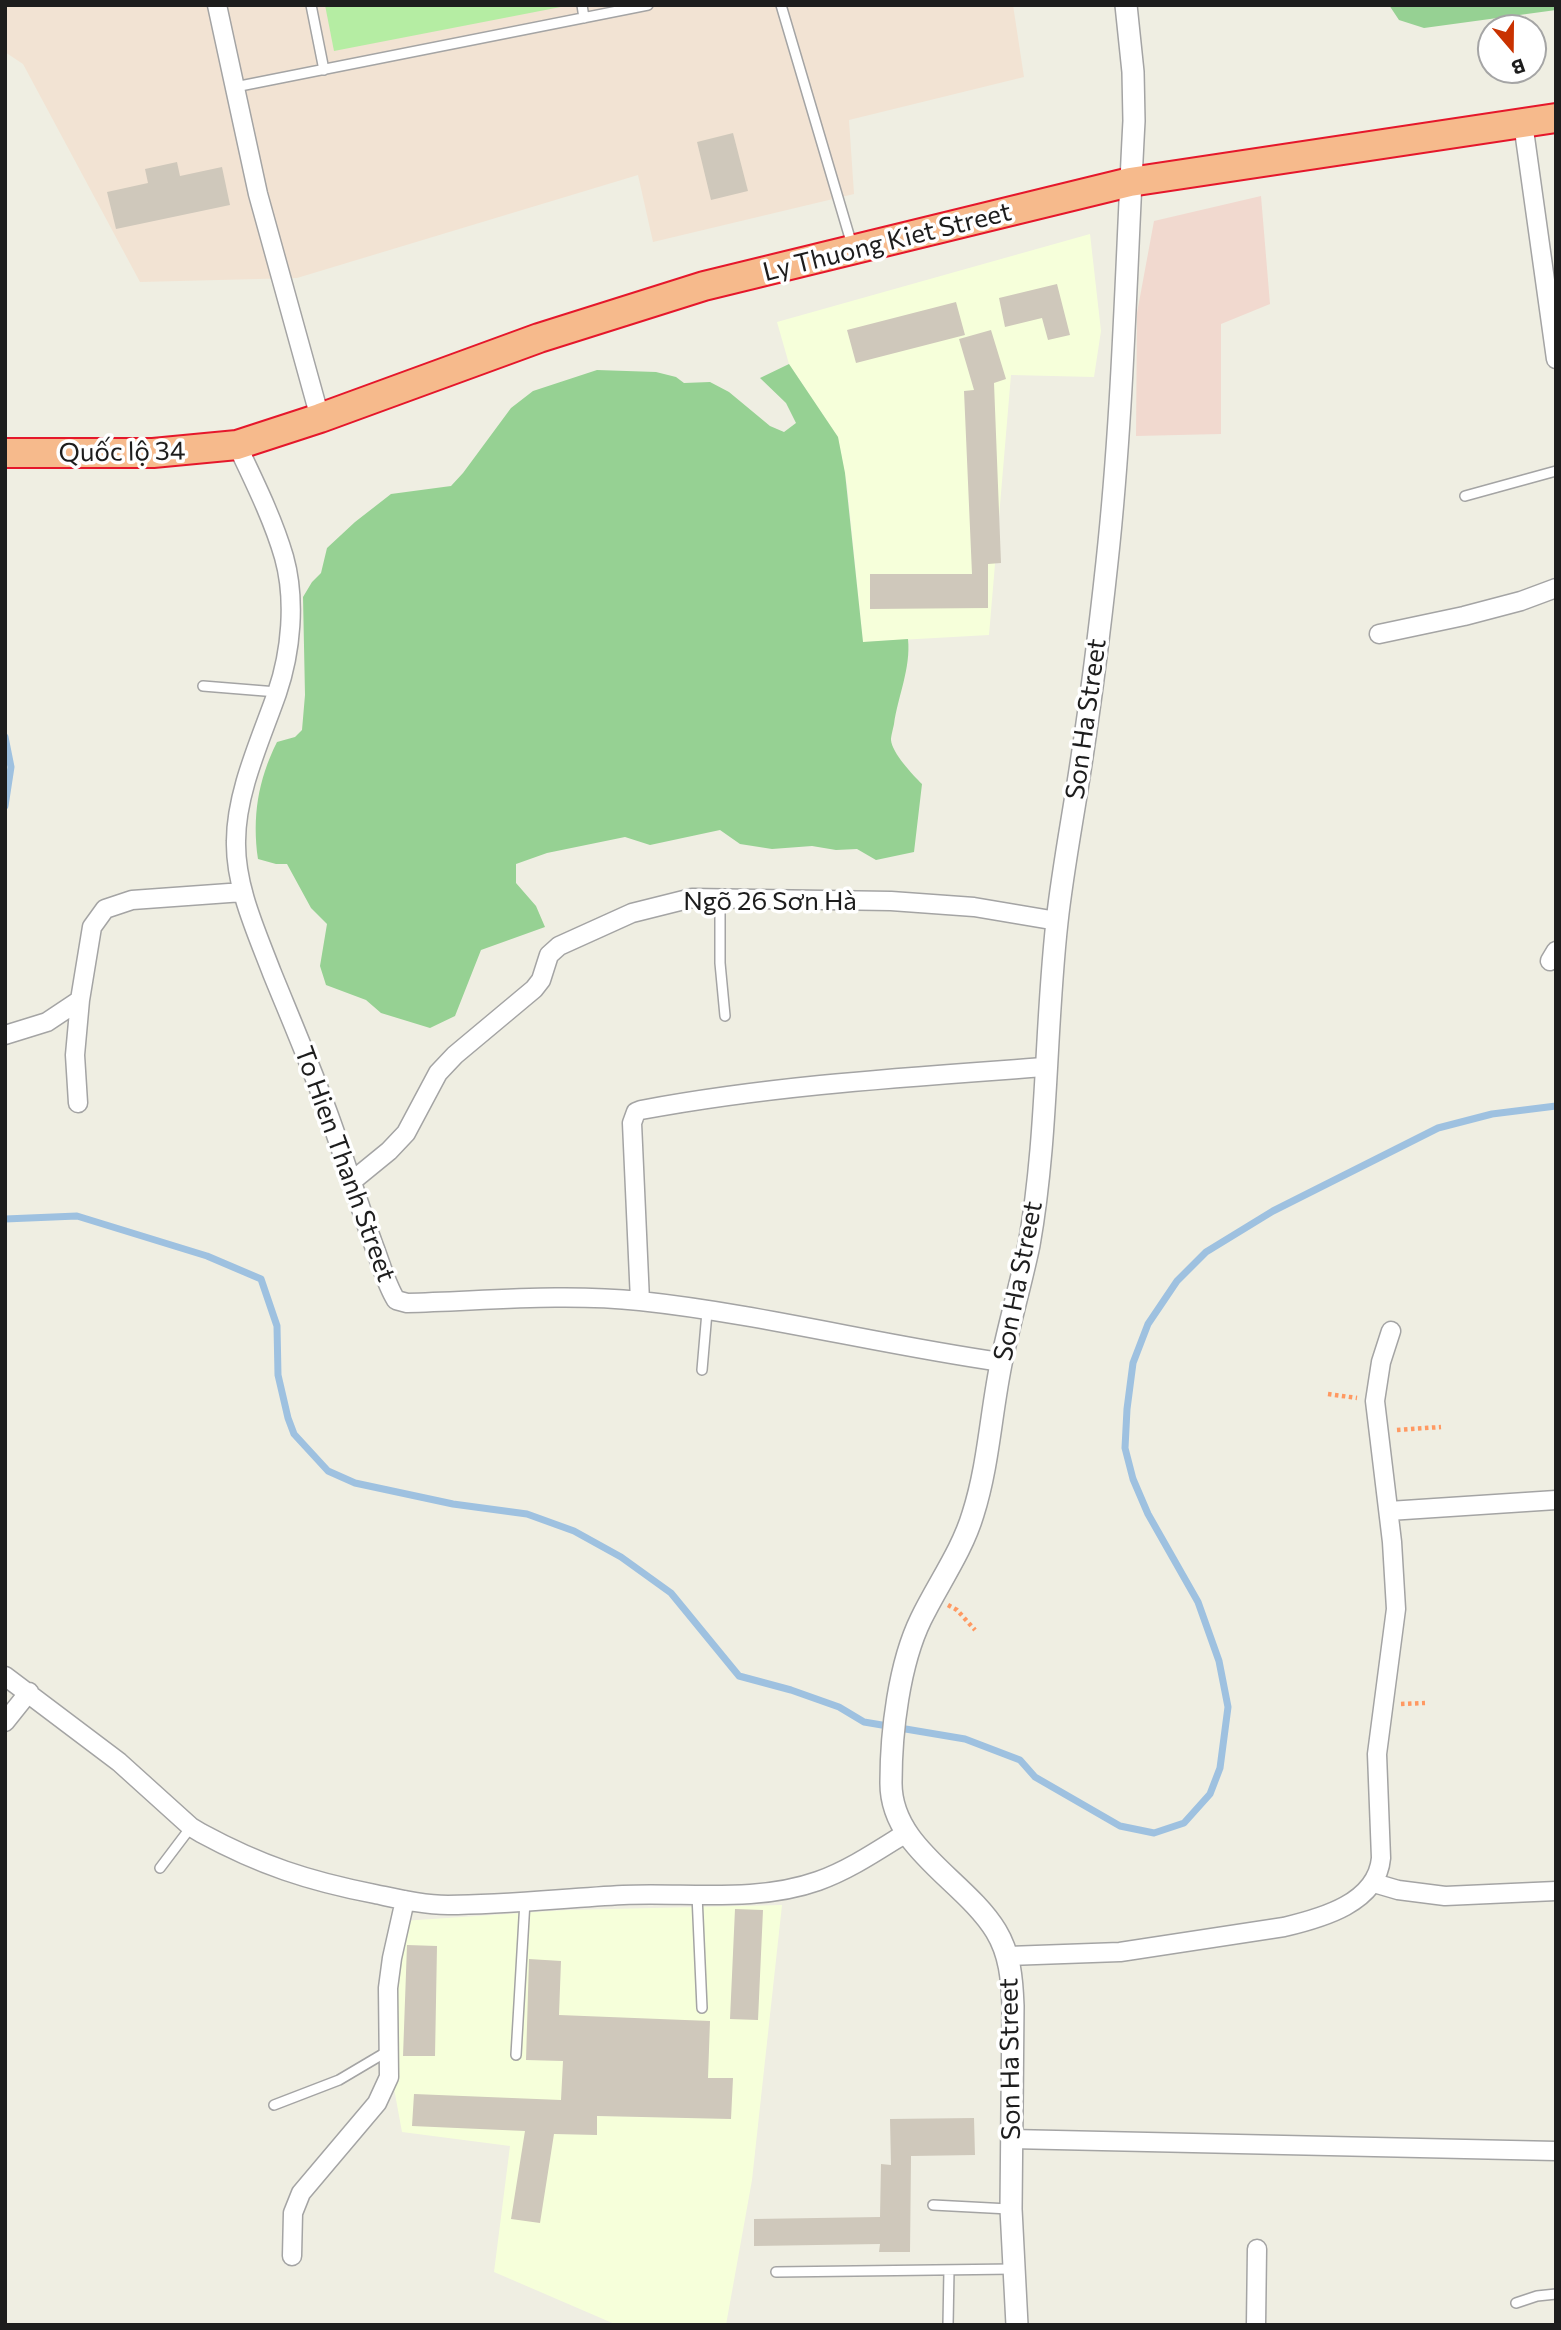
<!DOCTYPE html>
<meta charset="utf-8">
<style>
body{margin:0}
#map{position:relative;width:1561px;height:2330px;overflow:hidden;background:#efeee2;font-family:Commissioner,sans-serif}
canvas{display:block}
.frame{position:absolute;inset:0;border:7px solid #1d1d1d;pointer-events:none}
.north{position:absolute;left:1477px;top:14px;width:70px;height:70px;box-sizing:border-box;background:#fff;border:2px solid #a5a5a5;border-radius:50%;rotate:160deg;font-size:19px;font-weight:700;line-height:28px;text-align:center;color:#1d1d1d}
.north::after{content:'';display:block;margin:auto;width:24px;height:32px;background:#c93200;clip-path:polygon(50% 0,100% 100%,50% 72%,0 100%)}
</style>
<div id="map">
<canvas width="1561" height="2330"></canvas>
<div class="frame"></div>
<div class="north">B</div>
</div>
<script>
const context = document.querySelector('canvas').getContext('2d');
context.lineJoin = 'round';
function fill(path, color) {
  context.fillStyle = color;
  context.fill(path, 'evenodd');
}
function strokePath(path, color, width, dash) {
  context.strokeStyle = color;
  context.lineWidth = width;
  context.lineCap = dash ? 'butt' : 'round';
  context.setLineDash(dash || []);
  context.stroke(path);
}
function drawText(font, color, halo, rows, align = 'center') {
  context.font = font + ' Commissioner,sans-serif';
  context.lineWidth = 7;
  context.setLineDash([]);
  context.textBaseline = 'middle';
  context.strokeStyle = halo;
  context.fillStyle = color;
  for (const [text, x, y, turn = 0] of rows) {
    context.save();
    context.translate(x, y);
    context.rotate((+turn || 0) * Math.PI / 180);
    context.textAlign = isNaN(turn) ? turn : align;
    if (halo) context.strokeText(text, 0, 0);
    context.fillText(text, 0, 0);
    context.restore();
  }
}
const commercial = new Path2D(`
 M1261,196l9,108 -49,20v110l-85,2 1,-123 17,-92z`);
const education = new Path2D(`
 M1090,234l11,97 -7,46 -83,-2 -22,260 -126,7 -16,-157 -9,-48 -49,-73 -12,-42z
 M782,1905l-30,275 -26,145h-109l-123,-53 16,-126 -108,-14 -9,-49 9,-162 165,-11z`);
const military = new Path2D(`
 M5,5h1008l11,72 -175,43 5,74 -201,48 -15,-67 -341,103 -157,4 -117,-218 -18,-12z`);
const grass = new Path2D(`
 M325,5h246l-237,46z`);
const forest = new Path2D(`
 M1389,5h167v5l-132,18 -25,-8z
 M789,364l49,73 7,36 18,169 45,-3c3,29 -10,57 -14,85 -1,5 -3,12 -3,16 1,13 22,35 31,44l-8,68 -38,8 -19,-11 -21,1 -24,-4 -40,3 -32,-5 -20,-14 -70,15 -25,-8 -78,16 -31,11v19l20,23 9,21 -64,23 -26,66 -25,12 -49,-15 -15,-13 -40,-15 -6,-19 7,-42 -16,-16 -24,-44h-11l-18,-5c-6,-42 0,-79 19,-117l18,-5 7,-7 3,-35 -2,-98 9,-15 9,-9 6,-25 28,-26 36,-28 60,-8 12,-13 48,-65 22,-17 64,-21 59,2 20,5 8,6 26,-1 19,10 41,34 14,6 12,-9 -10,-20 -26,-25z`);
const stream = new Path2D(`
 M5,737l6,30 -6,39
 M5,1219l72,-3 130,40 54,23 16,47 1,49 10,43 6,16 34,37 27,12 98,21 74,10 47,17 47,26 50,36 68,83 52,14 48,17 25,15 101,17 55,21 15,17 85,49 34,7 30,-10 26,-29 10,-26 8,-61 -9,-46 -21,-59 -50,-88 -15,-35 -8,-31 2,-39 6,-46 15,-39 29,-43 29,-29 67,-41 165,-83 54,-14 64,-8`);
const building = new Path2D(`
 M733,133l15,58 -37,9 -14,-58z
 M177,162l3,14 42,-9 8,38 -114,24 -9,-37 41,-9 -3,-14z
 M1057,284l13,51 -22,5 -6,-22 -37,9 -6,-29z
 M956,302l9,33 -109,28 -9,-33z
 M991,330l15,49 -12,4 7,180 -13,1v44l-118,1v-35h102l-8,-183 10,-1 -15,-51z
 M735,1909l28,1 -5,110 -28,-1z
 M407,1945l30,1 -2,110h-32z
 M529,1959l32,2 -2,54 151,6 -2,57h25l-2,41 -134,-3v19l-43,-1 -14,89 -29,-4 14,-88 -113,-5 2,-32 147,6 2,-39 -37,-1z
 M974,2118l1,37 -64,1 -1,96h-31l1,-8 -126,2v-27l126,-2 1,-53 10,1 -1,-46z`);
const path = new Path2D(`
 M1328,1394l29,4
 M1397,1430l44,-3
 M948,1605l9,5 18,20
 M1401,1704l24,-1`);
const service = new Path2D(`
 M311,5l13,65
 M582,5l2,13
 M781,5l71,240
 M235,87l413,-82
 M1465,496l91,-25
 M203,686l74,6
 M720,898v65l5,53
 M702,1370l5,-58
 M160,1868l31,-41
 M697,1895l5,113
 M516,2055l9,-154
 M274,2105l65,-25 49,-29
 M933,2205l76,4
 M776,2272l238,-3
 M1516,2303l21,-7 19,-2
 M948,2325l1,-55`);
const minor = new Path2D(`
 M217,5l41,189 62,224
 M1523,123l33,236
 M237,445c17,36 36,74 47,112 12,43 7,95 -7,136 -16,46 -41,99 -41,148 -1,45 20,90 36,132 20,49 41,98 59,148 15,42 28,84 43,125 7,18 12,38 22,54l11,3c77,-2 156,-10 233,-2 121,13 241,44 361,61
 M1379,634l85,-18 57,-15 35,-13
 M1550,961l6,-10
 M5,1035l42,-13 33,-22 12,-73 13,-18 27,-9 111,-8
 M78,1103l-3,-48 5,-55
 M351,1182l38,-31 17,-18 32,-60 17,-18 79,-66 7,-9 8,-25 10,-9 73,-33 60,-15 199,3 83,6 83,14
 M640,1301l-8,-178 4,-11 5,-2c133,-25 269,-33 404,-43
 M1389,1511l167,-11
 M5,1676l114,86 72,65 10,6c59,32 107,48 174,61 24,5 48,11 73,11 58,0 117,-7 175,-10 63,-3 133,8 195,-14 31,-11 59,-30 88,-48
 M5,1722l24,-30
 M1374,1883l24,7 47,6 111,-5
 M1008,1956l112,-4 164,-25c38,-9 93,-24 97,-69l-4,-104 19,-145 -4,-67 -17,-141 6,-39 10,-31
 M1011,2139l545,12
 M292,2256l1,-43 8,-20 76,-90 12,-26 -1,-89 4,-30 13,-58
 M1256,2325l1,-76`);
const tertiary = new Path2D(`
 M1017,2325l-6,-116 2,-203c-1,-27 -3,-52 -17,-75 -31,-51 -106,-83 -105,-149 0,-50 8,-118 30,-163 17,-35 41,-68 52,-105 16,-50 18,-104 29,-155 8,-38 19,-76 27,-114 19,-107 16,-216 28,-323 6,-55 17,-110 25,-165 10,-65 18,-130 25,-195 16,-147 19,-294 27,-441l-1,-49 -7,-67`);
const trunk = new Path2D(`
 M5,453h148l84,-8 83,-27 219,-80 165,-52 426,-104 426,-64`);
const streetNames = [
 ["Ly Thuong Kiet Street",887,242,-14],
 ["Quốc lộ 34",122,452,-1],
 ["Son Ha Street",1086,719,-82],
 ["Ngõ 26 Sơn Hà",770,901],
 ["To Hien Thanh Street",345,1164,70],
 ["Son Ha Street",1018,1281,-79],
 ["Son Ha Street",1010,2059,-91]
];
fill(commercial, '#f1d9cf');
fill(education, '#f6ffda');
fill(military, '#f2e3d3');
fill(grass, '#b5eda3');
fill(forest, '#96d193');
strokePath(stream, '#9ec1e0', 7);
fill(building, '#cfc8bb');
strokePath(service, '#a4a4a4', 12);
strokePath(minor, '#a4a4a4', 21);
strokePath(tertiary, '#a4a4a4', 24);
strokePath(trunk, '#e5172b', 32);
strokePath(path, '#ff9962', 4.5, [3.5, 3.5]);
strokePath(service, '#fff', 9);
strokePath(minor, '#fff', 18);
strokePath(tertiary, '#fff', 21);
strokePath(trunk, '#f6ba8c', 28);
drawText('26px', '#1d1d1d', '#fff', streetNames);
</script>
